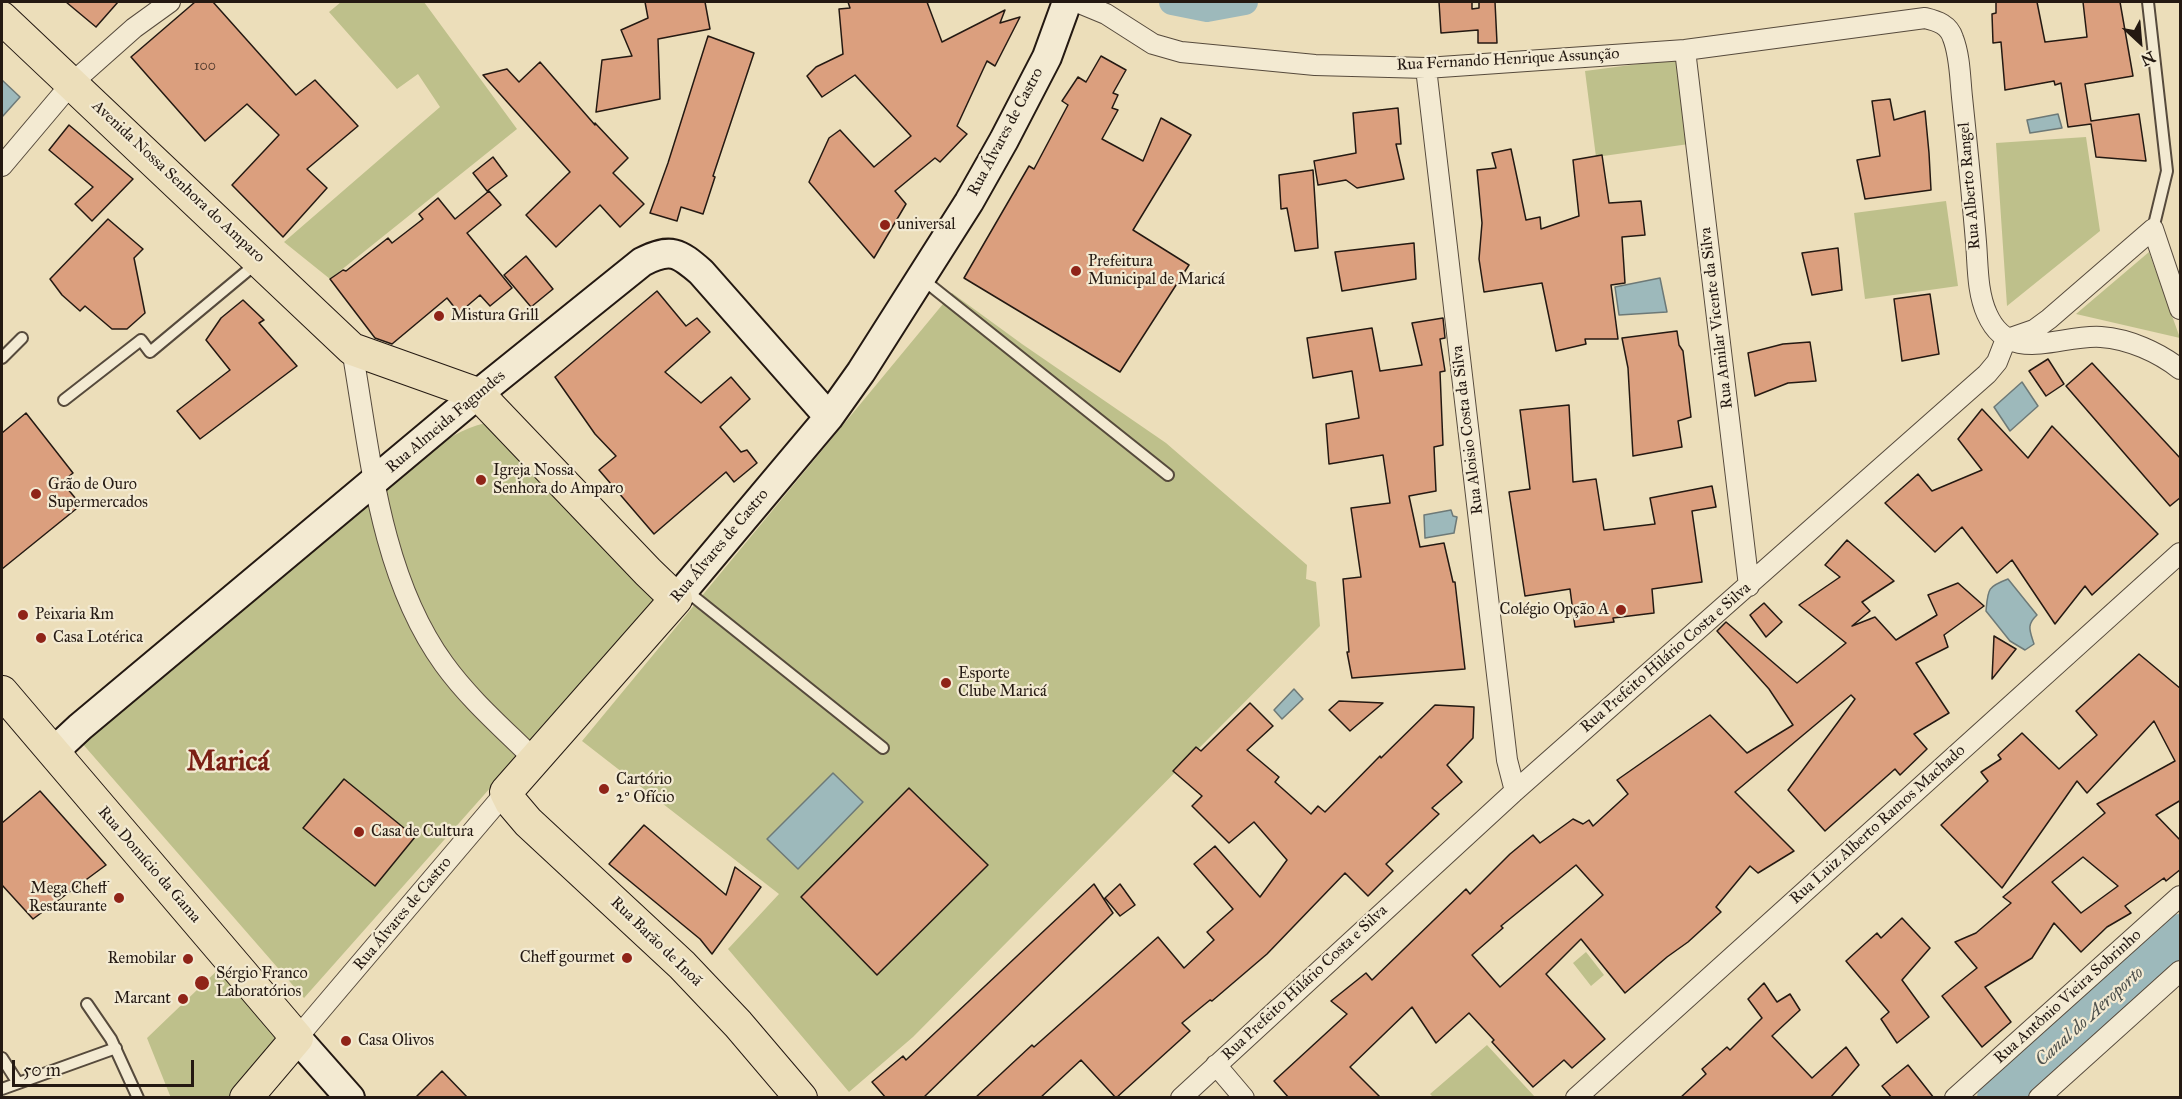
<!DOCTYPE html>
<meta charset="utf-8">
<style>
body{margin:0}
#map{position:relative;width:2182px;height:1099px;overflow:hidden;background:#ecdeba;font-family:"IM FELL Great Primer",serif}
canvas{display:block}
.frame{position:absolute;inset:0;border:3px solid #241912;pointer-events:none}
.north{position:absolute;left:2110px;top:12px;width:60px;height:60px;-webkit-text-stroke:4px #f3ead2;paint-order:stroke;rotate:154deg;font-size:16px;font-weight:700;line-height:24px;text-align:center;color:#241912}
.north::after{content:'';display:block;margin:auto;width:21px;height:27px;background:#241912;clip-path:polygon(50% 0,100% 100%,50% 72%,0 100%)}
.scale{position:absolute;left:12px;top:1060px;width:182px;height:27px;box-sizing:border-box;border:3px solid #241912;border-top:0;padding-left:8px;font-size:18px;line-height:21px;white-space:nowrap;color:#241912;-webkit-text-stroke:4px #f3ead2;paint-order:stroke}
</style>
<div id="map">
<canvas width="2182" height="1099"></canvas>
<div class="frame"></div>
<div class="north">N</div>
<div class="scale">50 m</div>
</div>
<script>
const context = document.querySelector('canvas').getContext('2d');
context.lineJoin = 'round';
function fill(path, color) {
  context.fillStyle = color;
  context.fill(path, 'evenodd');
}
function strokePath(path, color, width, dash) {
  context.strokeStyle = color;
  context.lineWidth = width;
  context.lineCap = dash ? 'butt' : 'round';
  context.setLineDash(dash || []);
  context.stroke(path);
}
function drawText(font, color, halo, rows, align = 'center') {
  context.font = font + ' "IM FELL Great Primer",serif';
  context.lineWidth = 4.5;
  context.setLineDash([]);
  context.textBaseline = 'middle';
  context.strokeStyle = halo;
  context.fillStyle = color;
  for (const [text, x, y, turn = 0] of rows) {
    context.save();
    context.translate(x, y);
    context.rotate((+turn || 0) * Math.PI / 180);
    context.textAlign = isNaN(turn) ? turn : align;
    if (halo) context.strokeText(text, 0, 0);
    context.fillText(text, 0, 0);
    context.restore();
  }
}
const green = new Path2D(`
 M341,2h83l93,127 -187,150 -46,-37 156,-135 -22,-33 -21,15 -68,-77z
 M1677,59l12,85 -93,13 -11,-86z
 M2086,137l14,94 -93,75 -11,-163z
 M1946,201l12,85 -93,13 -11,-86z
 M2149,252l31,86 -104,-24z
 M952,293l70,51 144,99 141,122 -1,14 10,3 4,44 -407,411 -64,55 -121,-143 51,-55 -197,-153z
 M504,420l151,182 -351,396 -223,-256 303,-251c37,-32 69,-67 120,-71z
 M1586,952l18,23 -13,11 -18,-23z
 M223,965l65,74 -53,58 -64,1 -24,-60z
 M1487,1045l48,52h-102l-3,-3z`);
const water = new Path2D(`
 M2,80l18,17 -18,20z
 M2058,114l4,14 -32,5 -3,-13z
 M1660,278l7,34 -48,3 -4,-28z
 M2022,382l16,24 -28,25 -16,-24z
 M1451,510l2,6 4,1 -3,16 -29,5 -1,-23z
 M2008,579l29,36c-11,10 -7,16 -3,29l-9,6 -15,-9 -24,-30c2,-22 1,-24 22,-32z
 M1294,689l9,10 -21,20 -8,-9z
 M833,773l30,29 -65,67 -31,-30z`);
const canal = new Path2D(`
 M1172,2l35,7 38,-7`);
const river = new Path2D(`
 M1999,1098l181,-162`);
const building = new Path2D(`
 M66,2h52l-22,25z
 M195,2h18l83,93 19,-15 43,46 -51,43 20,19 -44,49 -51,-52 47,-50 -32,-31 -42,37 -74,-84z
 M645,2h60l5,27 -52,10 2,60 -64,13 6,-52 30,-4 -11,-26 27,-12z
 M848,2h79l15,40 63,-32 -5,13 20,-6 -25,49 -8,-5 -30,65 10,8 -27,28 -5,-4 -40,33 11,13 -32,54 -65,-76 20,-44 11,-8 34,37 37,-31 -56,-61 -33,22 -15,-21 9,-9 27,-13 -4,-45 11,-1z
 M1439,2h33v7l7,-1v-6h16l2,41h-19v-13l-37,3z
 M1996,2h41l8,40 42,-5 -4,-35h37l13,74 -48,8 6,37 48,-7 7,47 -50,-4 -5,-33 -23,3 -7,-44 -6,2 -1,-4 -49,9 -4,-48 -8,1 -1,-29 4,-1z
 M708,36l46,17 -41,123 2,1 -12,37 -22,-7 -4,14 -27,-8 18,-50z
 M1101,56l25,14 -13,23 5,2 -6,13 6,2 -16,29 41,22 18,-43 30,17 -58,95 56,35 -69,107 -156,-94 65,-112 5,3 34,-64 -6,-4 16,-24 8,5z
 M540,62l55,63v-2l33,35 -15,15 31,31 -24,23 -20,-22 -44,42 -30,-32 44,-43 -87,-97 24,-6 12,13z
 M1890,99l4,21 31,-9 4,42 2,37 -66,9 -8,-39 23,-4 -8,-55z
 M1398,108l3,36h-5l8,35 -47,9 -11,-8 -28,5 -4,-24 42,-8 -3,-40z
 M69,125l64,54 -41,42 -17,-17 18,-17 -44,-37z
 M1511,149l15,71 14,-3 1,12 38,-13 -6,-56 29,-5 7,48 32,-2 4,34 -23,2 3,46 -14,2 7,54h-33l1,5 -30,7 -14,-68 -58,9 -5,-33 3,-36 -5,-53 19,-2 -4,-15z
 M493,157l14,19 -20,15 -14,-18z
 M1313,170l5,78 -23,3 -8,-43 -6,1 -2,-34z
 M489,191l12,14 -34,28 45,55 -22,18 -10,-11 -21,18 -12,-15 -55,46 -17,-6 -45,-59 13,-9 3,1 42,-33 4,5 31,-24 -4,-5 19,-16 17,21z
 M108,219l35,30 -9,9 11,55 -18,16h-15l-27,-23 -5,5 -18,-16 -12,-16z
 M1414,243l2,36 -74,12 -7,-39z
 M1838,248l4,42 -30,5 -10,-42z
 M526,256l27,33 -22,18 -27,-32z
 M657,291l29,35 11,-8 13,14 -45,40 36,31 30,-26 19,22 -30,28 21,25 6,-2 10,13 -23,19 -8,-10 -72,62 -55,-64 17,-14 -21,-22 -40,-57z
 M1930,294l9,60 -37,7 -8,-62z
 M243,300l21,20 -5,3 38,43 -97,73 -23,-28 53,-41 -24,-30 15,-22z
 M1443,318l2,20 -5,1 5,32 -5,1 3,73 -9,2 2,44 -27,5 11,51 24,-4 9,39h2l10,87 -113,9 -5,-26h2l-6,-73 18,-2 -10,-69 39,-5 -7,-48 -54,9 -3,-40 33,-6 -7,-47 -39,7 -6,-40 65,-10 8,43 42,-6 -10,-42z
 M1677,331l2,14 4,6 8,66 -13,4 4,26 -49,9 -5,-88 -6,-30z
 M1810,342l6,39 -28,2 -33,13 -7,-43 35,-9z
 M2048,359l16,25 -18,12 -17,-25z
 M2092,363l89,96v38l-11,9 -104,-120z
 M1569,405l4,77 23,-3 8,51 51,-6 -5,-26 62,-12 4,21 -24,4 10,71 -50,7 2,24 -41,5 1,4 -39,5 -5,-38 -45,7 -16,-104 21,-3 -10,-79z
 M1982,409l46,49 24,-32 106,108 -66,61 -7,-9 -30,38 -43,-64 -15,13 -35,-46 -27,25 -50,-49 33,-29 14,17 50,-21 -24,-31z
 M26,413l47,60 -11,9 19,23 -79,64v-136z
 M1847,540l47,41 -32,21 8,9 -18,15 23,-9 21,23 41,-25 -9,-20 30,-12 26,23 -40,29 4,12 -32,16 33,50 -35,21 13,15 -27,26 -5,-6 -70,62 -37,-41 67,-91 -4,-4 -116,97 59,59 -36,22 -8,-7 -34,41 5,5 -33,30 -21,15 -42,36 -44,-54 -35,35 59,65 -33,29 -8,-8 -31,27 -41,-45 2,-2 -25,-27 -33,30 -24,-36 -62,60 31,31h-92l-15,-17 73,-67 -16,-13 35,-28 6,7 94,-91 4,5 40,-40 23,-19 7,8 33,-24 10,5 6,-4 4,6 35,-32 -11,-14 93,-65 37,38 46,-28 -24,-36 -52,-58 9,-9 71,61 49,-40 -47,-38 41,-28 -15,-12zM1576,865l27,30 -103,92 -28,-32 31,-27 -2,-2z
 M1764,603l18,19 -16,15 -16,-22z
 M1994,636l22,13 -24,30z
 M2139,654l42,35v111l-25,15 25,26v28l-15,12 -2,-3 -39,28 6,7 -24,14 -26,25 -27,-29 -22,35 -47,29 26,35 -29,25 -40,-51 35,-28 -22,-26 21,-9 35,-30 -8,-6 102,-84 -8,-9 78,-43 -21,-40 -67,72 -10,-12 -75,107 -61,-63 47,-44 -7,-9 20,-13 -3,-4 24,-22 37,36 38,-34 -21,-24zM2083,857l35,29 -37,27 -29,-31z
 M1339,701l44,2 -33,28 -21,-21z
 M1250,703l23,23 -26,24 32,27 -4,5 36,32 7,-8 7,6 55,-56 1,2 54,-53 39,2 -1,31 -26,27 15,17 -30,26 7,6 -53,50 7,7 -25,25 -23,-23 -78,81 -55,47 -2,-1 -28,23 8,8 -74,67 -35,-38 -41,38h-65l57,-53 2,2 124,-110 26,31 30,-28 -7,-8 26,-23 -39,-45 21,-18 45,51 27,-37 -33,-38 -25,21 -37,-37 10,-10 -29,-25 23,-24 5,4z
 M344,779l71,58 -40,49 -72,-58z
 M909,788l79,77 -111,110 -76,-78z
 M40,791l66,74 -73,54 -31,-34v-62z
 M644,825l82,70 9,-28 26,20 -49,67 -12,-15 -91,-75z
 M1094,884l19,29 -190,185h-37l-14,-16 31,-26 3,4z
 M1120,884l15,21 -15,11 -15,-18z
 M1902,918l28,30 -28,32 27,37 -32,26 -16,-24 8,-7 -43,-51 31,-28 4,5z
 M1764,983l13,19 13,-8 10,16 -28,26 40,42 34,-31 13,18 -29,33h-150l26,-24 -4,-5 25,-22 3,3 32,-32 -14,-19z
 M1908,1065l26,33h-42l-10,-12z
 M442,1071l26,27h-53z`);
const lane = new Path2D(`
 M2148,2l19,169 -14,58
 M921,278l247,197
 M2,358l20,-20
 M64,400l77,-60 9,12 108,-90
 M681,598l13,-1 189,151
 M87,1004l24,35 27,59
 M2,1058l16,25
 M2,1089l114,-41`);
const street = new Path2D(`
 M1077,2l29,12 47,30 28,8 134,13 111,3 259,-18 240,-32c13,3 24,7 28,20 7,18 7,40 9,59 5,48 10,97 14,145 2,24 1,50 11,72 23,52 72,20 114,23 28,2 57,15 79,32
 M1685,50l64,536
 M1426,68l81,692 8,31
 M2,166l70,-83 62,-55 36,-26
 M2011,338l23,-8 15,-11 104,-90 27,80
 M352,349c18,104 28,227 92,315 26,36 60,65 91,96
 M297,1038l209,-246
 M1216,1065l28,33
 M1181,1098l334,-307 472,-417 10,-12 9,-23
 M1576,1098l604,-545
 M1955,1098l225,-202
 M2039,1098l141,-127`);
const secondary = new Path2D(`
 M676,599l153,-182 32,-45 108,-170 35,-62 43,-83 20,-55
 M55,754l10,-13 15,-14 398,-333 164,-132c29,-15 37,-9 59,10l128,145
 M297,1038l53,60`);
const primary = new Path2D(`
 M2,18l350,331 126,45 170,178 28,27 -170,193 5,10 17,20 154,143 56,59 63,74
 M2,692l295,346 -51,60`);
const markers = [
 [885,225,6,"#8f2418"],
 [1076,271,6,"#8f2418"],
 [439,316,6,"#8f2418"],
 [481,480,6,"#8f2418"],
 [36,494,6,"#8f2418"],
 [1621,610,6,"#8f2418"],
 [23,615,6,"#8f2418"],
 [41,638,6,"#8f2418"],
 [946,683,6,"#8f2418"],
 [604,789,6,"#8f2418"],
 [359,832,6,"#8f2418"],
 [119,898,6,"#8f2418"],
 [627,958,6,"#8f2418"],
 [188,959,6,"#8f2418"],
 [202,983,8,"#8f2418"],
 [183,999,6,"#8f2418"],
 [346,1041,6,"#8f2418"]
];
const numberNames = [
 ["100",205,67]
];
const streetNames = [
 ["Rua Fernando Henrique Assunção",1508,60,-3],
 ["Rua Álvares de Castro",1006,132,-62],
 ["Avenida Nossa Senhora do Amparo",178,182,43],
 ["Rua Alberto Rangel",1970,186,-95],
 ["Rua Amilar Vicente da Silva",1717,318,-97],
 ["Rua Almeida Fagundes",446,422,-40],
 ["Rua Aloisio Costa da Silva",1468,430,-97],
 ["Rua Álvares de Castro",720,546,-50],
 ["Rua Prefeito Hilário Costa e Silva",1666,658,-41],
 ["Rua Luiz Alberto Ramos Machado",1878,825,-42],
 ["Rua Domício da Gama",149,865,49],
 ["Rua Álvares de Castro",403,914,-50],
 ["Rua Barão de Inoã",656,942,44],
 ["Rua Prefeito Hilário Costa e Silva",1305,983,-43],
 ["Rua Antônio Vieira Sobrinho",2068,997,-42]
];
const poiNames = [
 ["universal",897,225],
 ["Prefeitura",1088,262],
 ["Municipal de Maricá",1088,280],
 ["Mistura Grill",451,316],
 ["Igreja Nossa",493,471],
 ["Senhora do Amparo",493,489],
 ["Grão de Ouro",48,485],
 ["Supermercados",48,503],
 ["Colégio Opção A",1609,610,"right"],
 ["Peixaria Rm",35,615],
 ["Casa Lotérica",53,638],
 ["Esporte",958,674],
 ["Clube Maricá",958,692],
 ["Cartório",616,780],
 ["2º Ofício",616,798],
 ["Casa de Cultura",371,832],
 ["Mega Cheff",107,889,"right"],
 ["Restaurante",107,907,"right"],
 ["Cheff gourmet",615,958,"right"],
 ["Remobilar",176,959,"right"],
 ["Sérgio Franco",216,974],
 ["Laboratórios",216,992],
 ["Marcant",171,999,"right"],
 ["Casa Olivos",358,1041]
];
const waterNames = [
 ["Canal do Aeroporto",2090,1017,-42]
];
const townNames = [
 ["Maricá",228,763]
];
fill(green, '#bec08b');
fill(water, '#9db9bb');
strokePath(water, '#6d7977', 1.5);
strokePath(canal, '#9db9bb', 26);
strokePath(river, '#9db9bb', 44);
fill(building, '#db9f7e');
strokePath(building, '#241912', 1.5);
strokePath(lane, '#564a3c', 14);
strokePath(street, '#564a3c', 22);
strokePath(secondary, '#241912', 32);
strokePath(primary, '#241912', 34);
strokePath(lane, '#f3ead2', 10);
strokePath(street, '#f3ead2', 20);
strokePath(secondary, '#f3ead2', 28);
strokePath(primary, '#ecdeba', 32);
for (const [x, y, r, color] of markers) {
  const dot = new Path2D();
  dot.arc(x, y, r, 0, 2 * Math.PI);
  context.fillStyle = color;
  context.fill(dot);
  strokePath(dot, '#f3ead2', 2);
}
drawText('14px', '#523a2d', null, numberNames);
drawText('16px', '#241912', '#f3ead2', streetNames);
drawText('16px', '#241912', '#f3ead2', poiNames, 'left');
drawText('italic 18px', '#4e514d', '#f3ead2', waterNames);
drawText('bold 28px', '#7a1f14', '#f3ead2', townNames);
</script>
